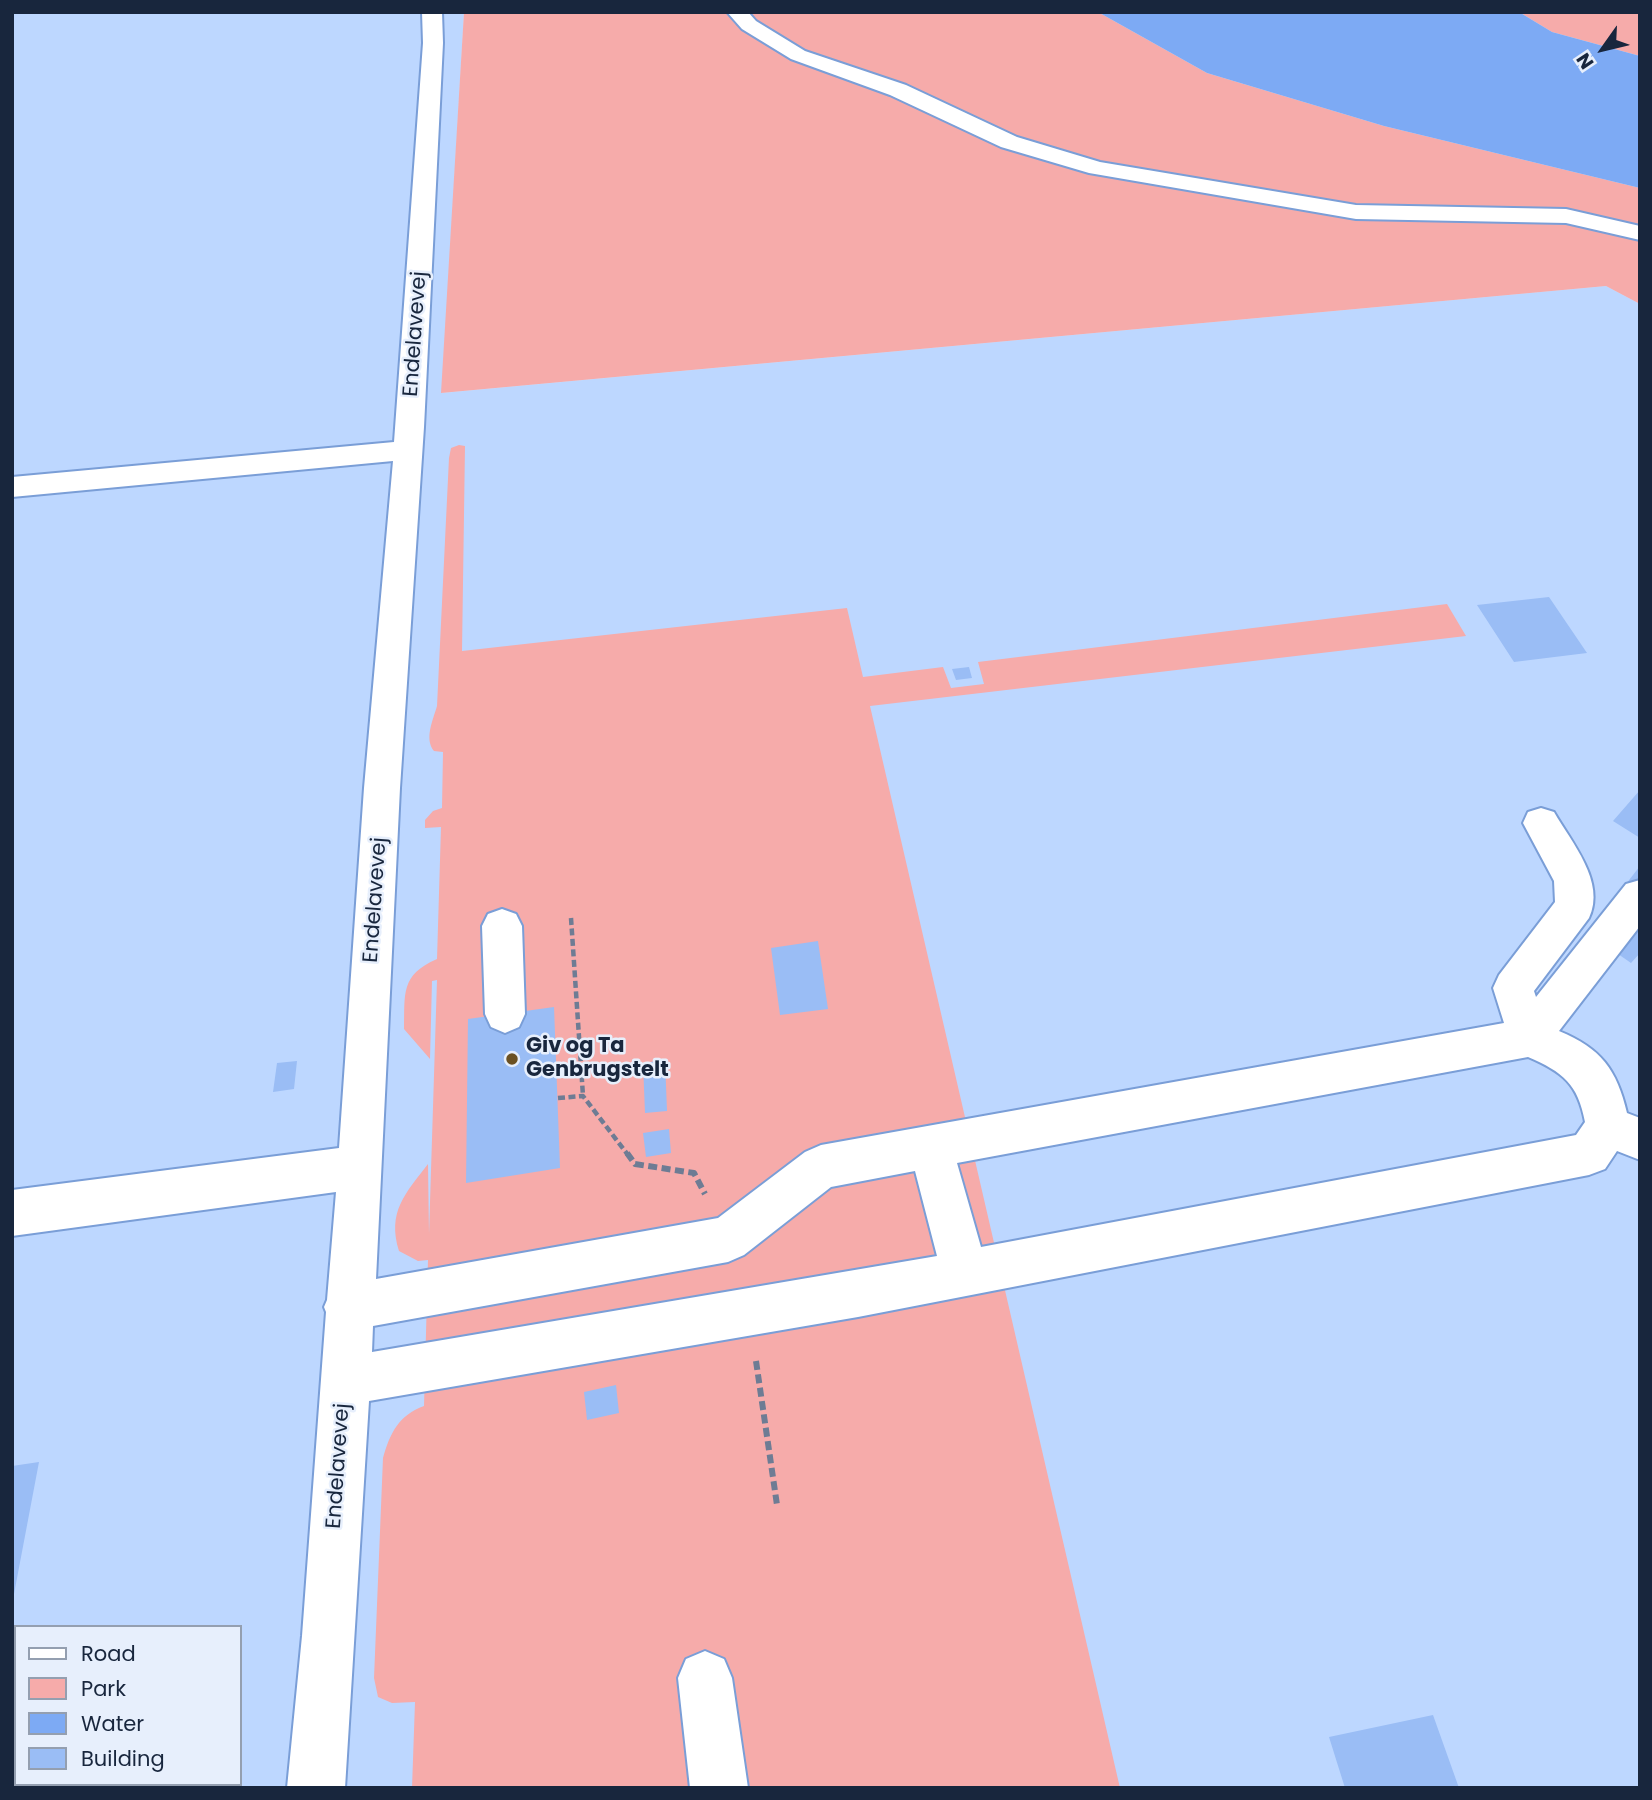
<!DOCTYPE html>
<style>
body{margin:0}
#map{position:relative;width:1652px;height:1800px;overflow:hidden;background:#d3e2fb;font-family:Poppins,sans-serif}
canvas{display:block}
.frame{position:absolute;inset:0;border:14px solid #18263d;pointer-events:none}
.legend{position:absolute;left:14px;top:1625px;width:228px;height:161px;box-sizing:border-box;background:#e7effc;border:2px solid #949fb0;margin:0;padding:9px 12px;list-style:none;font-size:21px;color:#18263d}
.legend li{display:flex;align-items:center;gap:14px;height:35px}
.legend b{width:35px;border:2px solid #949fb0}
.north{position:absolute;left:1568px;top:14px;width:70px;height:70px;-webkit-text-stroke:5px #e7effc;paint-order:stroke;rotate:236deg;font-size:19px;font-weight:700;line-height:28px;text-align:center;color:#18263d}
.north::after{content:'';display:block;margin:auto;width:24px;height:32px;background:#18263d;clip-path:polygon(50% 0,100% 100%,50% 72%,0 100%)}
</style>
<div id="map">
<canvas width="1652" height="1800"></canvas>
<div class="frame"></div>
<ul class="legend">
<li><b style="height:9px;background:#fff"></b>Road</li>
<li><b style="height:19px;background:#f6abaa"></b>Park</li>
<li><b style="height:19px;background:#7daaf4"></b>Water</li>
<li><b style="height:19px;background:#9abdf5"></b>Building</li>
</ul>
<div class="north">N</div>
</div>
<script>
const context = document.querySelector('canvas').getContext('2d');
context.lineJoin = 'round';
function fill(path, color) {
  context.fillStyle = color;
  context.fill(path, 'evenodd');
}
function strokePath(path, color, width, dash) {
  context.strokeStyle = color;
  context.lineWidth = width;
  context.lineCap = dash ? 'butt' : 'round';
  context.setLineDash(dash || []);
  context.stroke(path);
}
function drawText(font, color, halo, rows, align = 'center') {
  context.font = font + ' Poppins,sans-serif';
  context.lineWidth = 5;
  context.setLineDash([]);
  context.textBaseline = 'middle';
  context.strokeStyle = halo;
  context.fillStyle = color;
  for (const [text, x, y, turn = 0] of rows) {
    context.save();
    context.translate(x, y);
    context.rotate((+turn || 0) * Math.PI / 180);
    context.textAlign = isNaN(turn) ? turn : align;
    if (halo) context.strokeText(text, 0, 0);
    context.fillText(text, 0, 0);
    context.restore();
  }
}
const built = new Path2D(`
 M12,12h452l-22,381 1164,-107 34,18v1484h-1628zM16,1627h224v157h-224z`);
const green = new Path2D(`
 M464,12h634l109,61 177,53 256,62v116l-34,-18 -1165,107z
 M1519,12h121v44l-88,-24z
 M459,445l6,1 -3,205 385,-43 16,69 80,-10 8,21 33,-4 -6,-22 469,-58 19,32 -596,70 250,1082h-708l3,-86 -23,1 -14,-6 -4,-19 9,-220c7,-25 16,-43 41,-52l4,-146 -10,1 -19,-10c-12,-39 6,-57 29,-87l1,70 8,-254 -5,1 -2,78 -26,-30c1,-35 -4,-54 33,-70l4,-132 -16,1v-8l8,-9 9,-3 1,-56 -9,-1c-10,-12 -1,-31 3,-45l12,-248 2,-10z`);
const water = new Path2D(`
 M1098,12h421l33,20 88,24v132l-256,-62 -177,-53z`);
const building = new Path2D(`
 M1549,597l38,56 -73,9 -37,-57z
 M969,667l3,11 -16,2 -4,-11z
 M1640,790v48l-27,-17z
 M1640,866v87l-9,10 -43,-30z
 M818,941l10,68 -48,6 -9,-67z
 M554,1007l6,161 -94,15 2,-164z
 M665,1060l2,51 -22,2 -2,-50z
 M297,1061l-3,28 -21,3 4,-29z
 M669,1129l2,24 -25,4 -3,-24z
 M616,1385l3,28 -32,7 -3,-28z
 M39,1462l-25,132 -2,-1v-127z
 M1433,1715l26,73h-114l-16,-51z`);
const pathFar1 = new Path2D(`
 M571,918l12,178
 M558,1098l25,-2 45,59`);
const path = new Path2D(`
 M627,1153l8,11 59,9 11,21
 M756,1361l21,144`);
const minor = new Path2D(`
 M422,12h20l1,31 -19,384 -24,361 -24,491 342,-61 87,-66 16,-7 683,-122 -11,-35 6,-13 56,-73 -1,-21 -31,-58 5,-11 13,-4 13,4c18,31 52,70 35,106l-55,73 2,6 90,-113 14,-4v46l-81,105c42,17 58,39 68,82l13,5v42l-23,-9 -12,18 -16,6 -731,142 -489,84 -24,387h-58l15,-152 24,-324 -2,-5 3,-7 9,-108 -324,44v-46l327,-42 25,-360 29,-327 -381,36v-20l382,-35 29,-399zM1528,1057c35,15 50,27 57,65l-9,13 -595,112 -24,-84zM915,1171l22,85 -565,96 1,-26 355,-64 16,-7 87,-68z
 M727,12h21l8,9 49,30 101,34 111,52 83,25 256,43 210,4 74,17v14l-74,-17 -210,-4 -267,-46 -88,-26 -111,-52 -99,-36 -49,-30z
 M502,909l14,5 6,12 3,88 -6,13 -14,6 -14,-6 -6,-13 -3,-88 6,-12z
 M705,1651l19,8 8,19 16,110h-58l-12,-110 8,-19z`);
const markers = [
 [512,1059,7,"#6b5123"]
];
const streetNames = [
 ["Endelavevej",416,334,-86],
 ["Endelavevej",376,900,-86],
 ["Endelavevej",339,1466,-86]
];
const poiNames = [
 ["Giv og Ta",526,1047],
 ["Genbrugstelt",526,1071]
];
fill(built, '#bdd7ff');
fill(green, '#f6abaa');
fill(water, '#7daaf4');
fill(building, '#9abdf5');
strokePath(minor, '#7a9ed7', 4);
strokePath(pathFar1, '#6e7c94', 4.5, [7, 3.5]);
strokePath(path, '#6e7c94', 6, [9, 4.5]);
fill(minor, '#fff');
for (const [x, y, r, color] of markers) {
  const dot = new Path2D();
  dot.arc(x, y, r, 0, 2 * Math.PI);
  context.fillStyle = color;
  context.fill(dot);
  strokePath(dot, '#e7effc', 2.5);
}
drawText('21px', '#18263d', '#e7effc', streetNames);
drawText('bold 21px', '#18263d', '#e7effc', poiNames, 'left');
</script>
